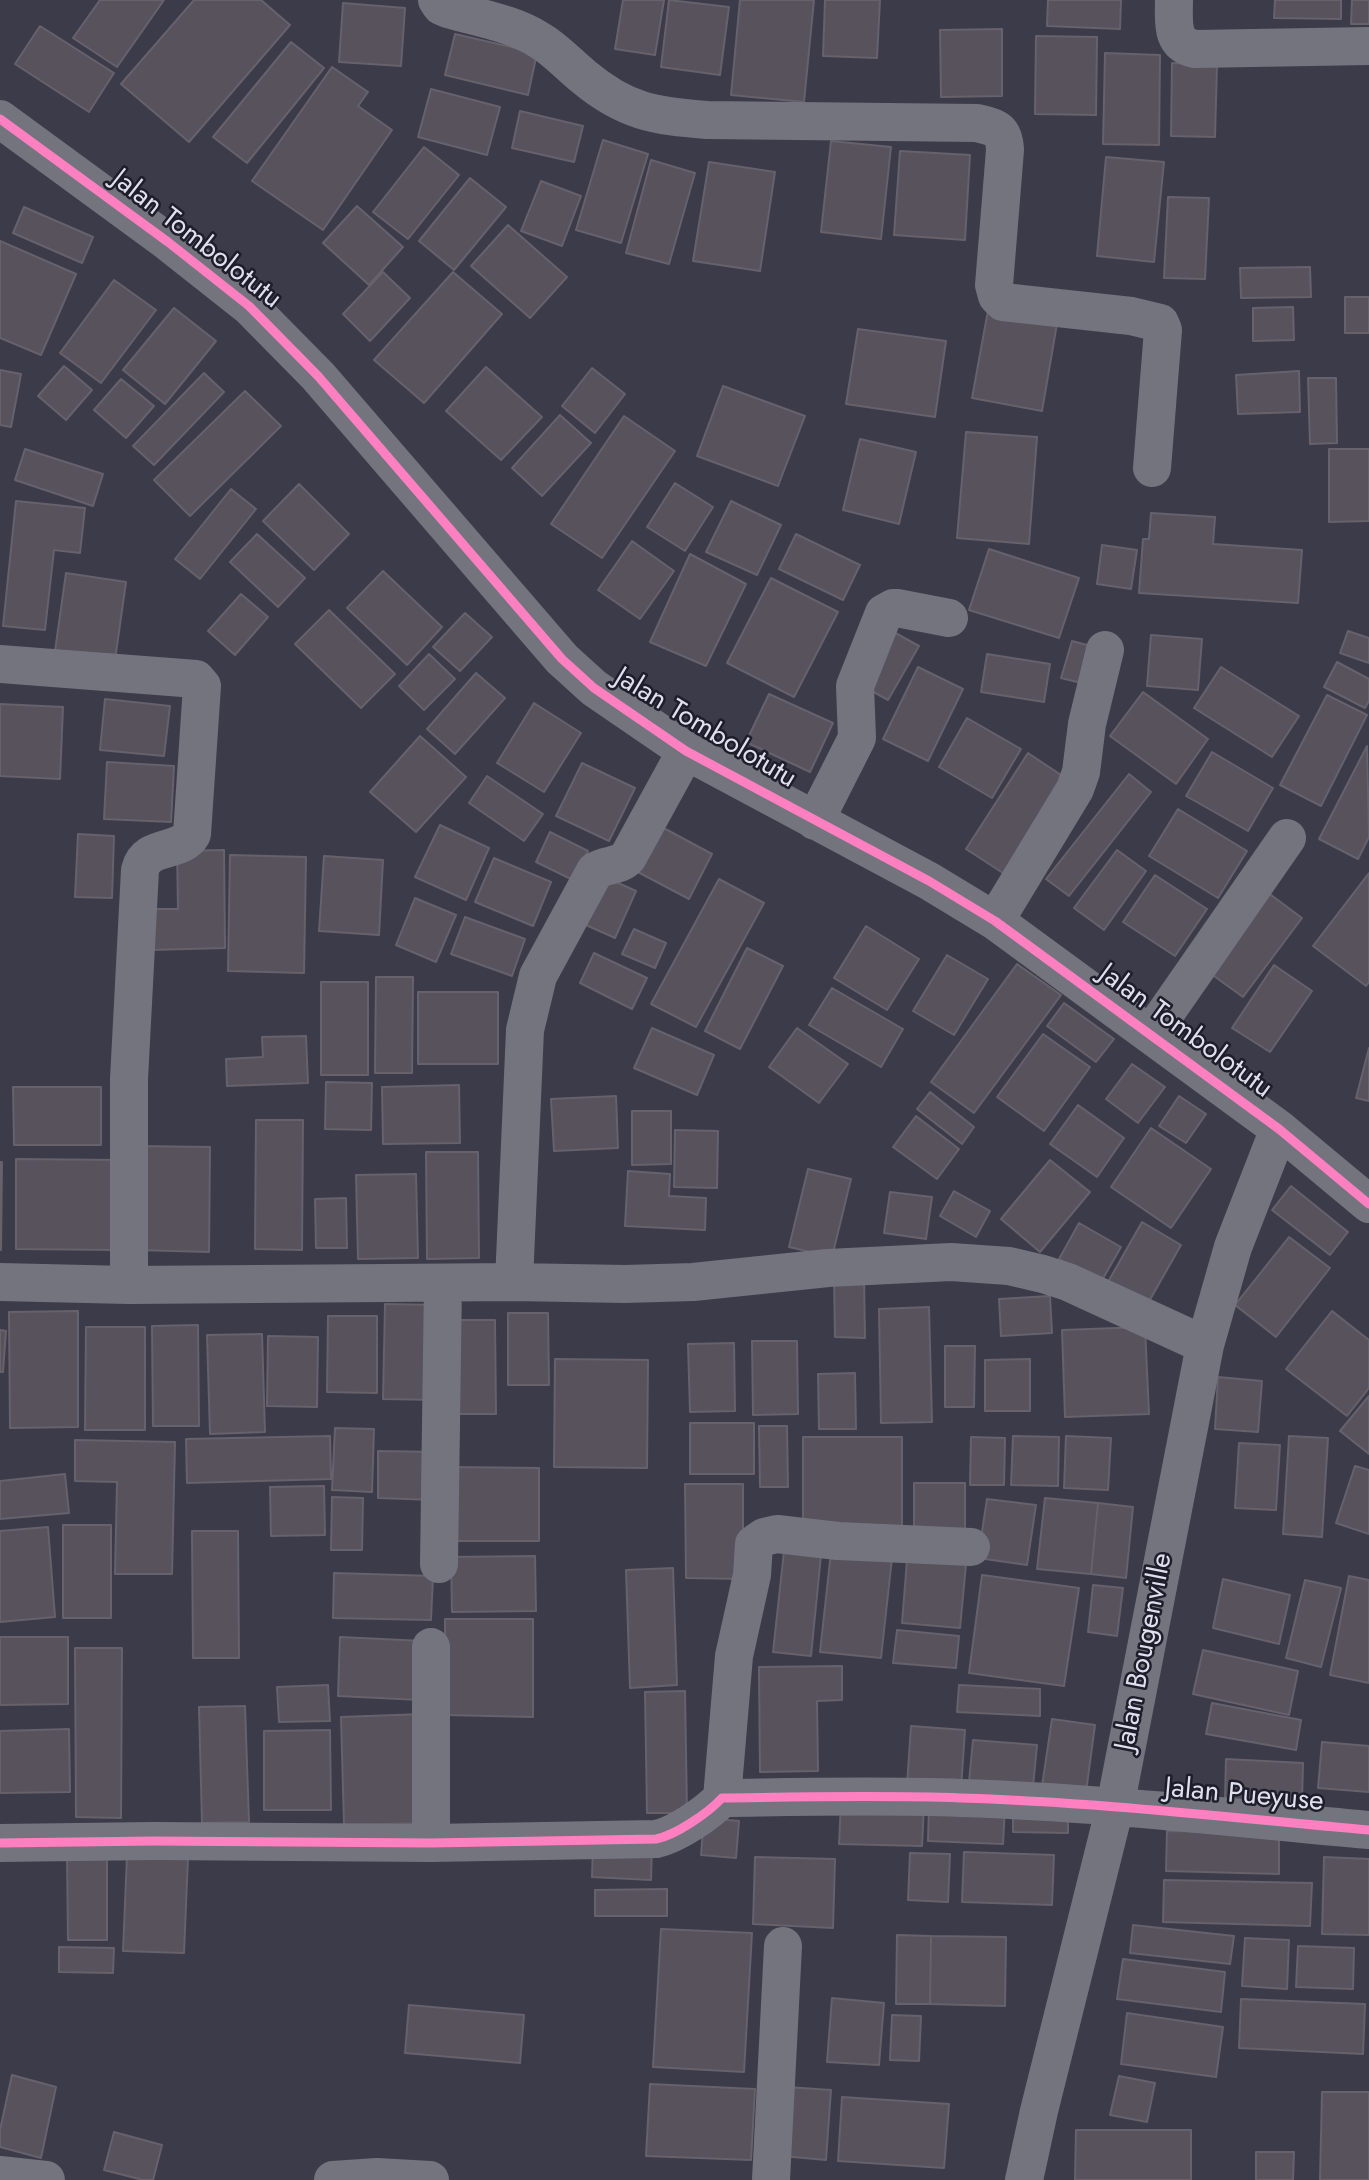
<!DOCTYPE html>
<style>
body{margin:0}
canvas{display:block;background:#3b3b49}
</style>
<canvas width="1369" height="2180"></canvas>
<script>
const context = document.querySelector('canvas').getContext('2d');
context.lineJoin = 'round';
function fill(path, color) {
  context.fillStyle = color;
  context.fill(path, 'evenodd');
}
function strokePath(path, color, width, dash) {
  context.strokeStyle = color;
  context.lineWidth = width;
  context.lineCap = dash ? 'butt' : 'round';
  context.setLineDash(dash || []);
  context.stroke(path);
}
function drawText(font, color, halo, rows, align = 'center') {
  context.font = font + ' Jost,sans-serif';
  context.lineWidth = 5;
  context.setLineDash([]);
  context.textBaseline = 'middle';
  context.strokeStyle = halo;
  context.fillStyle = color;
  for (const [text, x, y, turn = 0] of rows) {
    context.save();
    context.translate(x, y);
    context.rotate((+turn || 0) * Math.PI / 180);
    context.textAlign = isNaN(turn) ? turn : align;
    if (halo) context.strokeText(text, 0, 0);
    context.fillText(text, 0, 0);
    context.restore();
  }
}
const building = new Path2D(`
 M100,0h64l-47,67 -44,-29z
 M194,0h67l29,25 -101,117 -68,-58z
 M623,0h41l-9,55 -40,-6z
 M669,0l60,7 -9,68 -59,-8z
 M740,0h74l-10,102 -73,-7z
 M825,0h55l-3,58 -54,-2z
 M1048,0h73l-1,29 -73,-3z
 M1275,0h66v19l-67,-1z
 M1352,0h17v24h-18z
 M343,3l62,5 -4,58 -62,-4z
 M40,26l74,47 -25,39 -74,-48z
 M1002,29v67l-61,1 -1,-67z
 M455,34l82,19 -9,42 -83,-20z
 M1036,36l61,1 -1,78 -61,-1z
 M291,42l33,26 -77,95 -34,-26z
 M1105,53l55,2 -1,90 -56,-1z
 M1172,63l45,1 -2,73 -44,-1z
 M332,67l36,25 -10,14 34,24 -69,100 -71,-49z
 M431,89l69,18 -13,48 -69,-18z
 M520,111l63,15 -9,36 -62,-14z
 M603,140l45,14 -27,89 -45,-13z
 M831,141l60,6 -10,92 -60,-7z
 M424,147l35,28 -51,64 -35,-27z
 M900,151l70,4 -5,85 -71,-5z
 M1106,157l58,5 -10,100 -57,-6z
 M651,160l44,13 -26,91 -43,-11z
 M709,162l66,10 -15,99 -67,-10z
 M470,178l36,29 -52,63 -35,-29z
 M541,181l40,15 -19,50 -41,-15z
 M1168,197l41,1 -4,81 -41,-1z
 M357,206l46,41 -34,38 -46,-42z
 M24,207l69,30 -11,26 -69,-30z
 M508,225l59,52 -37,41 -59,-52z
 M0,241l76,33 -35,81 -41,-17z
 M1310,267l1,30 -70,1 -1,-30z
 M383,272l27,26 -40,43 -27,-27z
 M453,272l49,42 -78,89 -50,-43z
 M114,280l42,30 -55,73 -41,-30z
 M1345,297h24v36h-24z
 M989,305l69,13 -16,93 -70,-13z
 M1293,307l1,33 -41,1v-33z
 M174,308l42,33 -51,63 -42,-34z
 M858,329l88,12 -11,76 -89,-13z
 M64,366l28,24 -26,30 -28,-24z
 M486,367l56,50 -41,43 -55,-49z
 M592,368l33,26 -30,39 -33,-27z
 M0,370l21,4 -10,53 -11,-2z
 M1299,371l1,41 -62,2 -2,-39z
 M204,373l20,19 -70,73 -21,-19z
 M1308,378h28l1,65 -27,1z
 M121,379l33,27 -28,32 -32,-28z
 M723,386l82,30 -27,70 -81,-30z
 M245,391l36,35 -91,90 -36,-36z
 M560,415l31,28 -49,53 -30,-28z
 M624,416l51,35 -73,107 -51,-34z
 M966,432l71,5 -8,107 -72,-6z
 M860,439l56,13 -17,72 -56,-14z
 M25,449l78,25 -10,32 -78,-26z
 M1329,449h40v72l-40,1z
 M675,483l38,24 -28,44 -38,-24z
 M299,484l50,50 -35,36 -51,-49z
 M231,489l25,20 -56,70 -25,-20z
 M16,501l69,7 -5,45 -26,-3 -9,80 -42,-4z
 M731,501l50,24 -24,50 -51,-23z
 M1151,513l64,4 -2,27 89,6 -4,53 -159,-10 4,-54h6z
 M257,534l48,44 -27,29 -48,-45z
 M796,534l64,31 -17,35 -64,-31z
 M632,541l42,30 -34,48 -42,-29z
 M1102,545l35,5 -6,39 -34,-5z
 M989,549l90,29 -20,60 -90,-28z
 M690,554l56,30 -40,82 -56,-24z
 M383,571l59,56 -35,38 -60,-57z
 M66,573l60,9 -11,78 -60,-9z
 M771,578l67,34 -44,85 -67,-34z
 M241,594l27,23 -33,38 -27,-24z
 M329,610l66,64 -34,34 -66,-64z
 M465,613l27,24 -32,34 -27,-24z
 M890,630l29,16 -31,54 -29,-16z
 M1348,631l21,7v25l-29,-10z
 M1151,635l51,4 -4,51 -51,-4z
 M1072,641l19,5 -10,37 -20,-5z
 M429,654l26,25 -31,31 -25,-24z
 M987,654l63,10 -6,38 -63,-10z
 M1337,662l32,17v22l-4,7 -41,-21z
 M918,667l45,22 -35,72 -45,-22z
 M1221,667l78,49 -27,41 -78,-49z
 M476,673l29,25 -50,56 -28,-25z
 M1143,692l65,47 -32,45 -66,-48z
 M769,694l64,29 -23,49 -64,-30z
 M1327,695l40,20 -46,91 -41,-21z
 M105,699l65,7 -6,50 -64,-6z
 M534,703l47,30 -37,59 -47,-29z
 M0,704l63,3 -3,72 -60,-3z
 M967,718l54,31 -29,49 -53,-31z
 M420,736l46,41 -50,55 -46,-40z
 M1367,746l2,91 -11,22 -39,-20z
 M1212,752l61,36 -25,43 -62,-35z
 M1028,753l39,26 -61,96 -40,-26z
 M107,762l67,4 -3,56 -67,-3z
 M582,763l53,25 -26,53 -53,-25z
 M1129,774l22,18 -82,104 -23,-17z
 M487,776l56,38 -19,27 -55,-38z
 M1178,809l69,42 -29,47 -69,-42z
 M440,825l49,23 -23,52 -51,-23z
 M658,825l54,29 -23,45 -55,-29z
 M550,832l38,19 -15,29 -37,-18z
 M78,834l36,2 -2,62 -37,-1z
 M224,850l1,98 -75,2v-41h28l-1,-58z
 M1117,850l29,21 -42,59 -30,-22z
 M230,855l76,2 -2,116 -76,-2z
 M324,856l59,4 -4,75 -60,-4z
 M494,858l57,24 -18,44 -58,-24z
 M1369,873v109l-3,4 -53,-40z
 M598,874l38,17 -21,47 -38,-17z
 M1155,875l52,34 -32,47 -52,-34z
 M719,879l45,24 -68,124 -45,-23z
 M1267,892l35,26 -59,79 -36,-26z
 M415,898l41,17 -20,47 -40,-17z
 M465,917l60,22 -13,37 -61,-22z
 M866,926l53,33 -32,51 -53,-32z
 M634,929l32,14 -11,25 -33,-14z
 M747,948l36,18 -43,83 -35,-18z
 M594,953l53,25 -15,31 -52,-26z
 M947,955l41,24 -34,56 -41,-24z
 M1017,964l44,31 -87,118 -43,-31z
 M1274,965l38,26 -42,61 -38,-24z
 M376,977h37l-1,96h-37z
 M321,982h47v93h-47z
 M832,988l71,41 -22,38 -72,-42z
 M418,992h80v72h-80z
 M1064,1003l50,36 -18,23 -49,-36z
 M652,1028l62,27 -17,40 -63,-27z
 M797,1028l51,36 -29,39 -50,-36z
 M1043,1034l47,33 -46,64 -47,-34z
 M306,1036l2,47 -81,3 -1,-27 37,-2 -1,-20z
 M1369,1048v53l-13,-3z
 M1132,1064l33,23 -27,36 -32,-24z
 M326,1082l46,1 -1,47 -46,-1z
 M459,1085l1,58 -77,1 -1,-57z
 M13,1087h88v58h-87z
 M930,1092l44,35 -12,17 -45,-35z
 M616,1096l2,52 -64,3 -3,-52z
 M1179,1096l27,18 -20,29 -27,-17z
 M1078,1105l46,33 -27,39 -47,-33z
 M632,1111h39v53l-39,1z
 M916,1116l43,33 -22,30 -44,-32z
 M256,1120h47l-1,130 -47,-1z
 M1151,1128l60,41 -40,59 -60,-41z
 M675,1130l43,1 -1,57 -43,-1z
 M137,1146l73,1 -1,105 -73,-2z
 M426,1152h52l1,106 -52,1z
 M16,1159l102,1 -1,90 -101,-1z
 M1050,1160l40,32 -50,60 -39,-33z
 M0,1162h2l-1,88h-1z
 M808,1169l43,10 -19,78 -43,-10z
 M628,1171l42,3 -1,22 37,2 -1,32 -80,-4z
 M416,1174l2,84 -60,1 -2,-84z
 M1291,1186l57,46 -18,23 -58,-45z
 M954,1191l36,20 -14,26 -36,-21z
 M890,1192l42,5 -6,42 -42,-6z
 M346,1198l1,50h-31l-1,-49z
 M1142,1222l39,23 -34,60 -39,-23z
 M1079,1223l42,24 -20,35 -42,-23z
 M1289,1237l41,31 -54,69 -41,-32z
 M834,1277l30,1 1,60 -30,-1z
 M1050,1296l2,37 -51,3 -2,-37z
 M385,1304l55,1 -2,95 -55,-1z
 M929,1307l3,115 -51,1 -2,-114z
 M78,1311v116l-68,1 -1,-116z
 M1332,1311l37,29v48l-22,28 -61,-47z
 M508,1313h40l1,72h-41z
 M328,1316h49v77l-50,-1z
 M451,1320h44l1,94h-44z
 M198,1325l1,101h-46l-1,-100z
 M86,1327h59v103h-60z
 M1145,1327l4,87 -84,3 -3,-87z
 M0,1330l6,1 -3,41h-3z
 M262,1334l3,98 -55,2 -3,-99z
 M268,1336l50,1 -1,70 -50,-1z
 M752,1341h45l1,73 -45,1z
 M734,1343l1,68 -45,1 -2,-68z
 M945,1346h30l-1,61h-29z
 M555,1359l93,1 -1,108 -93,-1z
 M1030,1359v52h-45v-51z
 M855,1373l1,56h-37l-1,-55z
 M1218,1377l44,4 -4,51 -43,-3z
 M1369,1396v58l-29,-23z
 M690,1423h64v51h-64z
 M759,1426h28l1,61h-28z
 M335,1428l39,1 -2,63 -40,-2z
 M330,1436l1,43 -144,4 -1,-44z
 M1013,1436l46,1 -1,49 -47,-1z
 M1066,1436l45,2 -3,52 -44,-2z
 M1289,1436l39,2 -6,99 -39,-3z
 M803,1437h99v92h-99z
 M971,1437l34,1 -1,47h-34z
 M75,1440l100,2 -3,132h-57l2,-92 -42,-1z
 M1239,1443l41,2 -4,65 -41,-2z
 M378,1451l58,1 -1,48 -57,-2z
 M1355,1466l14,4v64l-33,-11z
 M451,1467l88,1v73h-88z
 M65,1474l4,39 -69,6v-38z
 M914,1483h51v54h-51z
 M685,1484h58v95l-57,-1z
 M324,1486l1,49 -54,1 -1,-49z
 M332,1497l31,1 -1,52h-31z
 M1045,1498l53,5 -7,71 -54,-5z
 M987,1499l49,6 -9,60 -49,-7z
 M1098,1503l35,4 -7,71 -35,-4z
 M63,1525h48v93h-48z
 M48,1527l7,90 -55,5v-91z
 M192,1531h46l1,127h-46z
 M785,1542l37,3 -11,111 -38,-4z
 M908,1548l59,6 -7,74 -58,-5z
 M831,1552l61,6 -11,100 -61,-6z
 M535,1556l1,55 -84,1 -1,-55z
 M673,1568l4,117 -47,3 -4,-118z
 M334,1573l99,3 -2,44 -98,-2z
 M982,1575l97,13 -15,98 -95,-13z
 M1349,1576l20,4v103l-39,-8z
 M1223,1579l67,16 -11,49 -66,-16z
 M1305,1580l36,8 -20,79 -35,-9z
 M1093,1585l30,3 -6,48 -29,-4z
 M445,1619h88v98l-88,-2z
 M897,1630l62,6 -3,32 -63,-5z
 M0,1637h68v67l-68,1z
 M340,1637l83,4 -3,59 -82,-4z
 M75,1648h47l-1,170 -45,-1z
 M1203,1650l95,21 -9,44 -96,-21z
 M842,1666v34l-25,1 1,70 -58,1 -1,-105z
 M328,1685l2,36 -51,1 -2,-35z
 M959,1685l81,4v27l-83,-4z
 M685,1691l2,122h-40l-2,-121z
 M1212,1703l89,17 -5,30 -90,-16z
 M245,1706l4,116 -47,1 -3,-116z
 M423,1714l2,109 -81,2 -3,-108z
 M1052,1719l43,6 -9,67 -44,-6z
 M911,1726l54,4 -4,59 -54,-4z
 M69,1729l1,63 -70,1v-62z
 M330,1730l1,80h-67v-79z
 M973,1740l64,5 -4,42 -64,-5z
 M1322,1742l47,4v46l-51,-4z
 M1226,1759l77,4 -1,40 -77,-4z
 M841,1803l83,2 -2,41 -83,-2z
 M929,1804l76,3 -2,37 -75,-3z
 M1013,1811h55v22l-55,-1z
 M704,1818l35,3 -3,37 -35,-3z
 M1167,1831l112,2v41l-113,-3z
 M593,1844l59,2 -1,34 -59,-3z
 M964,1852l90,3 -2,50 -90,-3z
 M910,1853l40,1 -2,48 -40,-2z
 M107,1854v86h-39l-1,-85z
 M127,1856l61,2 -4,95 -61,-2z
 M755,1857l80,2 -2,69 -80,-4z
 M1324,1857l45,2v76l-47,-1z
 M1164,1880l148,3 -2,43 -147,-4z
 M667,1889v27h-72v-26z
 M1133,1925l101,11 -4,28 -100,-11z
 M661,1929l91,4 -8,139 -91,-5z
 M897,1935l34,1 -1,68h-34z
 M931,1936l75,1 -1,69 -75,-2z
 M1245,1938l44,2 -2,49 -45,-3z
 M1298,1946l56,2 -1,41 -57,-2z
 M59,1947l55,1 -1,25 -54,-1z
 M1123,1959l102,13 -4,40 -104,-13z
 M832,1998l52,5 -5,62 -52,-3z
 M1241,1999l124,5 -2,50 -124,-6z
 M409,2005l115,10 -4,48 -115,-10z
 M1127,2013l96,14 -7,50 -95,-13z
 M892,2015l29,1 -2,45 -29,-1z
 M12,2075l44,12 -15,71 -41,-11v-17z
 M1119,2076l36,7 -8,39 -37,-7z
 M650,2084l105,5 -4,71 -105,-4z
 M787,2087l44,3 -5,70 -44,-4z
 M1322,2092h47v88h-49z
 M842,2097l107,7 -5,64 -106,-7z
 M1076,2130h115v50h-116z
 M114,2132l48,13 -9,35h-10l-39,-10z
 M1256,2152h38l-1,28h-37z`);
const minor = new Path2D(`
 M437,0l4,6 7,3c30,9 64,14 91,31 16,9 30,25 45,37 42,35 71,39 123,43l270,3c20,5 27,6 28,27l-11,135 3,11 6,6 128,14 29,7 3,7 -11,138
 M1174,0c0,21 -4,44 21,49l174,-3
 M0,119l168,123 81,64 69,70 244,283 32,29 92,63 243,130 66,40 284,208 90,75
 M0,664l196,15 6,7 -10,148c-11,20 -46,9 -52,36l-11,209v206
 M815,821l42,-83 -2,-52 29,-73 9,-5h4l52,10
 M995,921l80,-132 6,-17 6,-48 18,-74
 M1151,1034l136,-196
 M0,1282l129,3 385,-3 111,2 68,-2 135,-14 123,-6 58,4 34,8 25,8 137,63
 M514,1282l11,-252 13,-54 57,-105c11,-7 24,-4 33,-14l58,-106
 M439,1564l4,-281
 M722,1798l12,-142 18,-81 2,-31 10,-7 13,-3 61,7 133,6
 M0,1843l154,-2 277,2 225,-4c20,-4 52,-26 66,-41 79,-1 159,-3 239,0 136,4 272,20 408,32
 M431,1843v-196
 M0,2175l46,5
 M333,2180l44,-3 53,3
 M771,2180l12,-234
 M1024,2180l15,-69 76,-304 90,-462 28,-98 46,-118`);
const cycleway = new Path2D(`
 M0,119l168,123 81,64 69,70 244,283 32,29 92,63 243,130 66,40 284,208 90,75
 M0,1843l154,-2 277,2 225,-4c20,-4 52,-26 66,-41 79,-1 159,-3 239,0 136,4 272,20 408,32`);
const streetNames = [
 ["Jalan Tombolotutu",196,240,38],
 ["Jalan Tombolotutu",705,729,31],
 ["Jalan Tombolotutu",1185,1032,36],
 ["Jalan Bougenville",1145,1652,-79],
 ["Jalan Pueyuse",1244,1796,5]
];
fill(building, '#57525c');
strokePath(building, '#66616b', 2);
strokePath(minor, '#74747f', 38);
strokePath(cycleway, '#ff80c0', 9);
drawText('28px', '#dfdff0', '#1e1e2a', streetNames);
</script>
